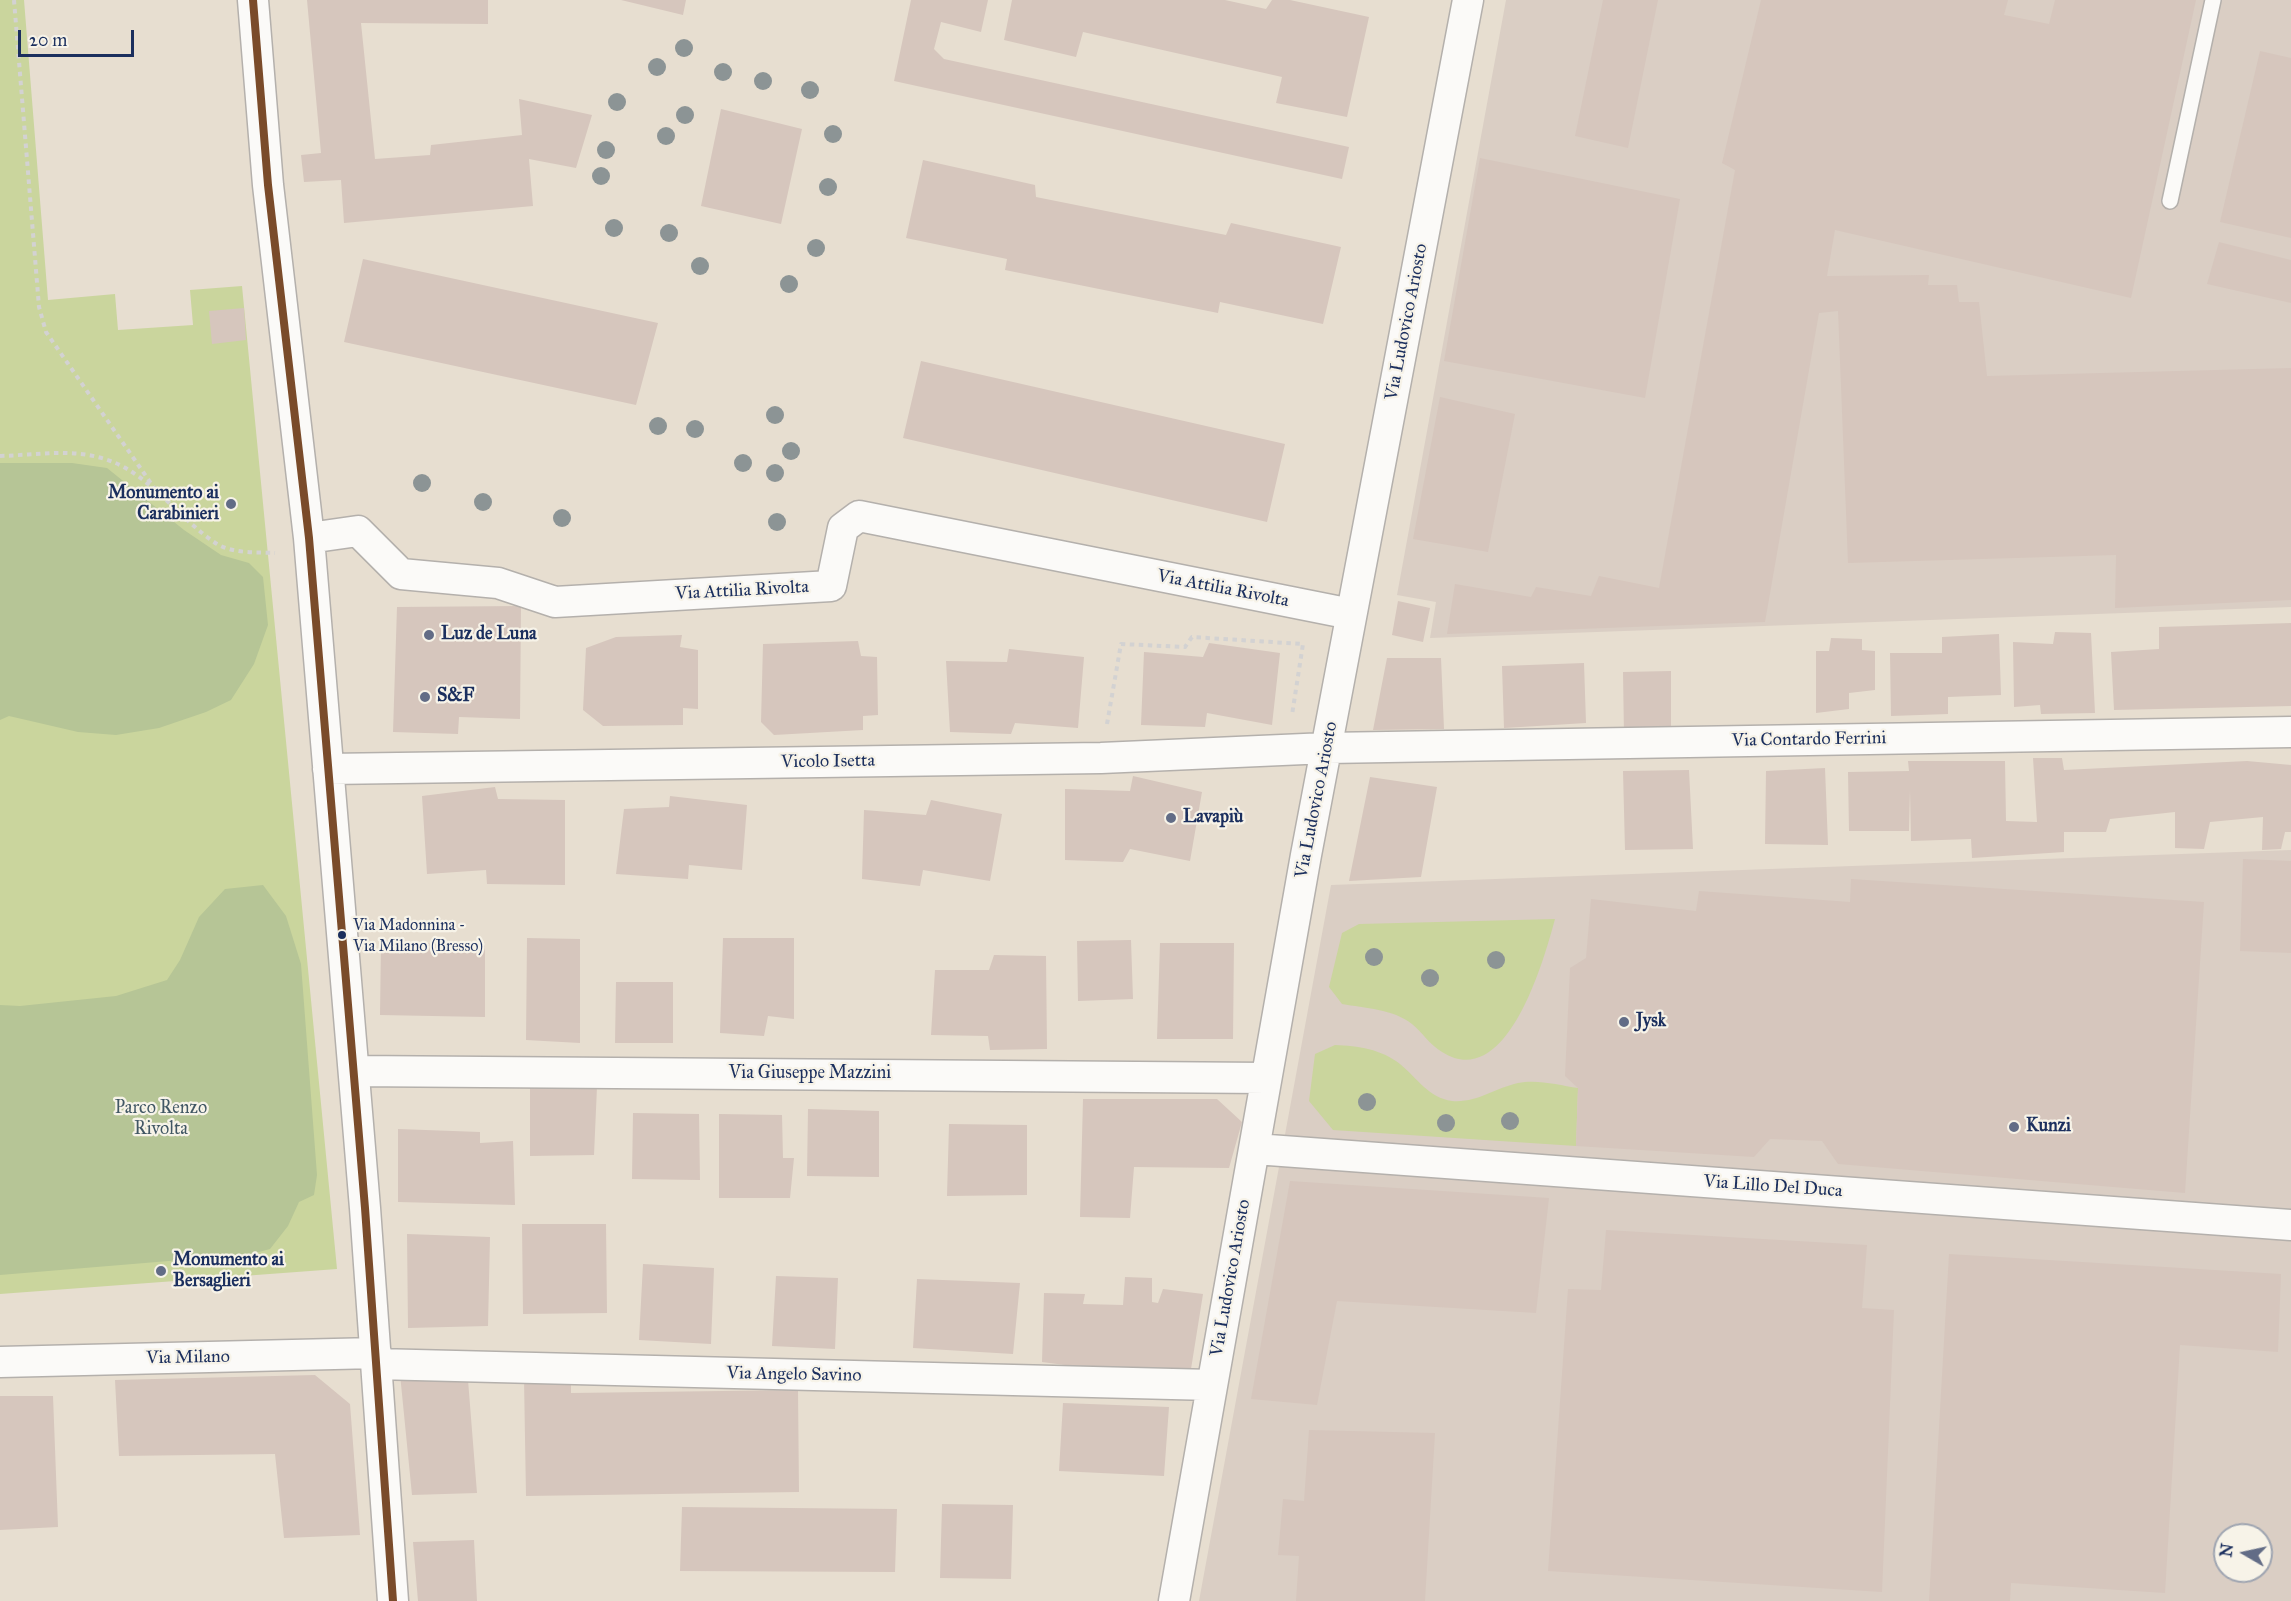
<!DOCTYPE html>
<meta charset="utf-8">
<style>
body{margin:0}
#map{position:relative;width:2291px;height:1601px;overflow:hidden;background:#e7ded0;font-family:"IM FELL Great Primer",serif}
canvas{display:block}
.north{position:absolute;left:2213px;top:1523px;width:60px;height:60px;box-sizing:border-box;background:#f7f3e8;border:2px solid #9fa5b1;border-radius:50%;rotate:279deg;font-size:16px;font-weight:700;line-height:24px;text-align:center;color:#1b2f5e}
.north::after{content:'';display:block;margin:auto;width:21px;height:27px;background:#626c86;clip-path:polygon(50% 0,100% 100%,50% 72%,0 100%)}
.scale{position:absolute;left:18px;top:30px;width:116px;height:27px;box-sizing:border-box;border:3px solid #1b2f5e;border-top:0;padding-left:8px;font-size:18px;line-height:21px;white-space:nowrap;color:#1b2f5e;-webkit-text-stroke:4px #f7f3e8;paint-order:stroke}
</style>
<div id="map">
<canvas width="2291" height="1601"></canvas>
<div class="north">N</div>
<div class="scale">20 m</div>
</div>
<script>
const context = document.querySelector('canvas').getContext('2d');
context.lineJoin = 'round';
function fill(path, color) {
  context.fillStyle = color;
  context.fill(path, 'evenodd');
}
function strokePath(path, color, width, dash) {
  context.strokeStyle = color;
  context.lineWidth = width;
  context.lineCap = dash ? 'butt' : 'round';
  context.setLineDash(dash || []);
  context.stroke(path);
}
function drawText(font, color, halo, rows, align = 'center') {
  context.font = font + ' "IM FELL Great Primer",serif';
  context.lineWidth = 4.5;
  context.setLineDash([]);
  context.textBaseline = 'middle';
  context.strokeStyle = halo;
  context.fillStyle = color;
  for (const [text, x, y, turn = 0] of rows) {
    context.save();
    context.translate(x, y);
    context.rotate((+turn || 0) * Math.PI / 180);
    context.textAlign = isNaN(turn) ? turn : align;
    if (halo) context.strokeText(text, 0, 0);
    context.fillText(text, 0, 0);
    context.restore();
  }
}
const industrial = new Path2D(`
 M1506,0h785v607l-861,31 6,-36 -39,-7z
 M2291,850v751h-1092l132,-716zM2225,1535h36v36h-36z`);
const green = new Path2D(`
 M0,0h24l24,300 67,-6 3,36 75,-5 -3,-35 52,-4 95,983 -337,25z
 M1555,919c-11,41 -48,174 -113,133 -12,-7 -20,-20 -30,-28 -19,-15 -47,-16 -70,-20l-13,-17 13,-54 17,-9z
 M1335,1045c23,1 46,4 65,19 17,14 29,34 52,37 25,2 43,-13 66,-18 19,-4 41,2 60,5l-2,58 -243,-16 -24,-29 6,-47z`);
const forest = new Path2D(`
 M0,463h72l35,5 77,62 37,25 28,8 14,14 5,48 -14,39 -23,36 -25,12 -47,16 -43,7 -38,-3 -69,-16 -9,4z
 M263,885l23,31 15,48 16,211 -3,20 -15,7 -11,24 -18,23 -37,10h-40l-193,16v-270l20,1 96,-10 51,-16 13,-20 19,-43 26,-28z`);
const building = new Path2D(`
 M307,0h181v24l-127,-1 14,136 55,-4 1,-10 91,-10 -3,-36 73,16 -16,53 -47,-9 4,47 -189,17 -3,-43 -37,2 -3,-27 20,-2z
 M621,0h65l-3,15z
 M911,0h77l-7,32 -40,-10 -7,27 10,10 405,88 -7,32 -448,-98z
 M1012,0h213l41,9 6,-9h18l79,17 -22,100 -71,-14 6,-26 -199,-45 -7,25 -72,-17z
 M1603,0h55l-30,148 -53,-12z
 M1761,0h247l-4,15 45,9 6,-24h141l-65,298 -296,-68 -8,46 102,-1 -1,10h29l2,17h20l8,74 304,-8v232l-176,8 1,-53 -268,8 -10,-252 -19,2 -54,309 -318,12 8,-50 76,13 5,-10 55,9 8,-20 60,12 76,-418 -13,-7z
 M2260,51l31,7v180l-71,-16z
 M721,109l81,20 -21,95 -80,-18z
 M1480,158l200,41 -35,199 -201,-37z
 M923,160l112,25 1,12 190,38 5,-12 110,24 -18,77 -103,-22 -2,11 -213,-43 2,-11 -101,-21z
 M2219,242l72,18v43l-84,-19z
 M363,259l295,64 -22,82 -292,-63z
 M244,308l2,32 -34,4 -3,-33z
 M921,361l364,83 -18,78 -364,-84z
 M1440,397l75,17 -27,138 -75,-13z
 M1398,601l32,7 -7,34 -31,-7z
 M521,606l-1,113 -61,-2 -1,17 -65,-2 4,-125z
 M2291,623v83l-177,4 -3,-58 48,-3v-22z
 M2055,632l36,1 4,80 -54,1 -1,-9 -26,2 -1,-65 40,2z
 M1999,634l2,61 -53,2v17l-57,2 -1,-63h52v-16z
 M682,635l-2,12 18,3v59l-15,-1v17l-80,1 -20,-16 3,-62 30,-11z
 M1831,638l31,1v11l13,1v39l-26,3v16l-33,4v-62h13z
 M858,641l3,15 16,1 1,58 -15,1v14l-89,5 -13,-13 2,-78z
 M1209,643l71,10 -8,72 -65,-12 -2,14 -64,-2 3,-73 59,5z
 M1009,649l75,8 -6,71 -63,-5 -4,11 -61,-2 -4,-71 61,1z
 M1387,658h54l3,71 -71,1z
 M1584,663l2,60 -82,5 -2,-62z
 M1671,671v62l-47,3 -1,-64z
 M2033,758h29l2,12 183,-9 44,4v67h-6l-4,17 -19,1 1,-33 -53,5 -6,27 -29,-1v-36l-65,7 -4,13h-42v20l-92,6 -1,-19 -60,2 -1,-51 -1,41h-60l-1,-59 61,-1 -1,-10h97l1,60 31,1z
 M1825,768l3,77 -63,-1 1,-73z
 M1689,770l4,79 -68,1 -2,-79z
 M1133,776l69,16 -12,69 -60,-12 -7,13 -58,-2v-71l65,2z
 M1370,777l67,10 -16,90 -72,4z
 M495,787l3,12 67,1v85l-78,-1 -1,-14 -59,4 -5,-78z
 M670,796l77,9 -5,65 -53,-5 -1,14 -72,-5 8,-65 45,-2z
 M931,800l71,14 -12,67 -67,-11 -3,16 -58,-7 2,-69 62,5z
 M2243,859l48,2v92l-51,-2z
 M1851,879l353,23 -19,291 -347,-29 -16,-23 -52,-2 -16,18 -178,-11 2,-58 -13,-12 5,-108 16,-10 5,-59 105,12 3,-20 151,11z
 M527,938l53,1v104l-54,-3z
 M723,938h71v81l-26,-3 -4,20 -44,-3z
 M1131,940l2,59 -55,2 -1,-60z
 M381,942l104,3v72l-105,-2z
 M1160,943h74l-1,96h-76z
 M994,955l52,1 1,93 -57,1 -2,-14 -57,-1 4,-65h54z
 M616,982h57v61h-58z
 M530,1085l67,2 -3,68 -64,1z
 M1083,1099h134l25,23 -13,46 -95,-1 -4,51 -50,-1z
 M808,1109l71,2v66l-72,-1z
 M633,1113l66,1 1,66 -68,-1z
 M719,1114l63,1 1,43h11l-4,40h-71z
 M949,1124l78,1v70l-80,1z
 M398,1129l82,3v11l33,-2 2,64 -117,-3z
 M1290,1181l259,17 -13,115 -199,-12 -20,104 -66,-6z
 M522,1224h84l1,89 -84,1z
 M1606,1230l261,15 -5,63 32,2 -12,282 -334,-21 20,-282 33,1z
 M407,1234l83,3 -2,89 -80,2z
 M1949,1254l332,20 -3,78 -98,-7 -15,248 -154,-10 -1,18h-81z
 M643,1264l71,4 -3,76 -72,-4z
 M776,1276l62,2 -3,71 -63,-3z
 M1125,1277l27,1v24l6,1 5,-14 40,5 -12,75 -111,-2 -38,-5 2,-69 41,1 -2,10 40,1z
 M917,1279l103,4 -7,71 -100,-6z
 M400,1374l68,6 9,113 -65,2z
 M315,1375l35,29 10,131 -76,3 -9,-84 -156,2 -4,-76z
 M524,1379h47v14l227,-3 1,102 -273,4z
 M0,1396h53l5,131 -58,3z
 M1063,1403l106,4 -5,69 -105,-5z
 M1309,1430l126,3 -10,168h-129l3,-45 -21,-1 5,-56 21,2z
 M942,1504l71,1 -2,74 -71,-1z
 M682,1507l215,2 -2,63 -215,-1z
 M474,1540l3,61h-59l-5,-59z`);
const path = new Path2D(`
 M14,0l25,307 7,25 111,160
 M0,456c38,-1 77,-9 113,6 37,14 71,61 104,82 17,10 40,8 58,9
 M1107,724l14,-80 64,3 7,-10 111,7 -11,71`);
const lane = new Path2D(`
 M2170,201l43,-201`);
const street = new Path2D(`
 M253,0l15,185 41,353 56,670 28,393
 M309,538l49,-7 43,43 97,9 57,19 276,-16 12,-58 16,-12 492,98
 M328,769l773,-11 226,-10 964,-16
 M354,1071l912,7
 M1255,1149l1036,76
 M0,1362l376,-9
 M376,1364l836,21
 M1174,1601l132,-746 162,-855`);
const bus1 = new Path2D(`
 M253,0l15,185 41,353 56,670 28,393`);
const trees = [
 [684,48],
 [657,67],
 [723,72],
 [763,81],
 [810,90],
 [617,102],
 [685,115],
 [833,134],
 [666,136],
 [606,150],
 [601,176],
 [828,187],
 [614,228],
 [669,233],
 [816,248],
 [700,266],
 [789,284],
 [775,415],
 [658,426],
 [695,429],
 [791,451],
 [743,463],
 [775,473],
 [422,483],
 [483,502],
 [562,518],
 [777,522],
 [1374,957],
 [1496,960],
 [1430,978],
 [1367,1102],
 [1510,1121],
 [1446,1123]
];
const markers = [
 [231,504,6,"#626c86"],
 [429,635,6,"#626c86"],
 [425,697,6,"#626c86"],
 [1171,818,6,"#626c86"],
 [342,935,5,"#1b2f5e"],
 [1624,1022,6,"#626c86"],
 [2014,1127,6,"#626c86"],
 [161,1271,6,"#626c86"]
];
const busNames = [
 ["Via Madonnina -",353,926],
 ["Via Milano (Bresso)",353,947]
];
const streetNames = [
 ["Via Ludovico Ariosto",1407,322,-79],
 ["Via Attilia Rivolta",1223,589,11],
 ["Via Attilia Rivolta",742,591,-3],
 ["Via Contardo Ferrini",1809,740,-1],
 ["Vicolo Isetta",828,762,-1],
 ["Via Ludovico Ariosto",1317,800,-79],
 ["Via Giuseppe Mazzini",810,1074],
 ["Via Lillo Del Duca",1773,1187,4],
 ["Via Ludovico Ariosto",1231,1278,-80],
 ["Via Milano",188,1358,-1],
 ["Via Angelo Savino",794,1375,1]
];
const poiNames = [
 ["Monumento ai",219,494,"right"],
 ["Carabinieri",219,515,"right"],
 ["Luz de Luna",441,635],
 ["S&F",437,697],
 ["Lavapiù",1183,818],
 ["Jysk",1636,1022],
 ["Kunzi",2026,1127],
 ["Monumento ai",173,1261],
 ["Bersaglieri",173,1282]
];
const parkNames = [
 ["Parco Renzo",161,1109],
 ["Rivolta",161,1130]
];
fill(industrial, '#dacec4');
fill(green, '#cad59d');
fill(forest, '#b6c596');
fill(building, '#d6c6bd');
strokePath(lane, '#b4b0ac', 18);
strokePath(street, '#b4b0ac', 33);
strokePath(path, '#d3d2d2', 4, [4.5, 4.5]);
strokePath(lane, '#fbfaf8', 15);
strokePath(street, '#fbfaf8', 30);
strokePath(bus1, '#7a4b2a', 8);
context.fillStyle = '#8c9495';
for (const [x, y] of trees) {
  context.beginPath();
  context.arc(x, y, 9, 0, 2 * Math.PI);
  context.fill();
}
for (const [x, y, r, color] of markers) {
  const dot = new Path2D();
  dot.arc(x, y, r, 0, 2 * Math.PI);
  context.fillStyle = color;
  context.fill(dot);
  strokePath(dot, '#f7f3e8', 2);
}
drawText('16px', '#1b2f5e', '#f7f3e8', busNames, 'left');
drawText('18px', '#1b2f5e', '#f7f3e8', streetNames);
drawText('bold 18px', '#1b2f5e', '#f7f3e8', poiNames, 'left');
drawText('18px', '#415764', '#f7f3e8', parkNames);
</script>
